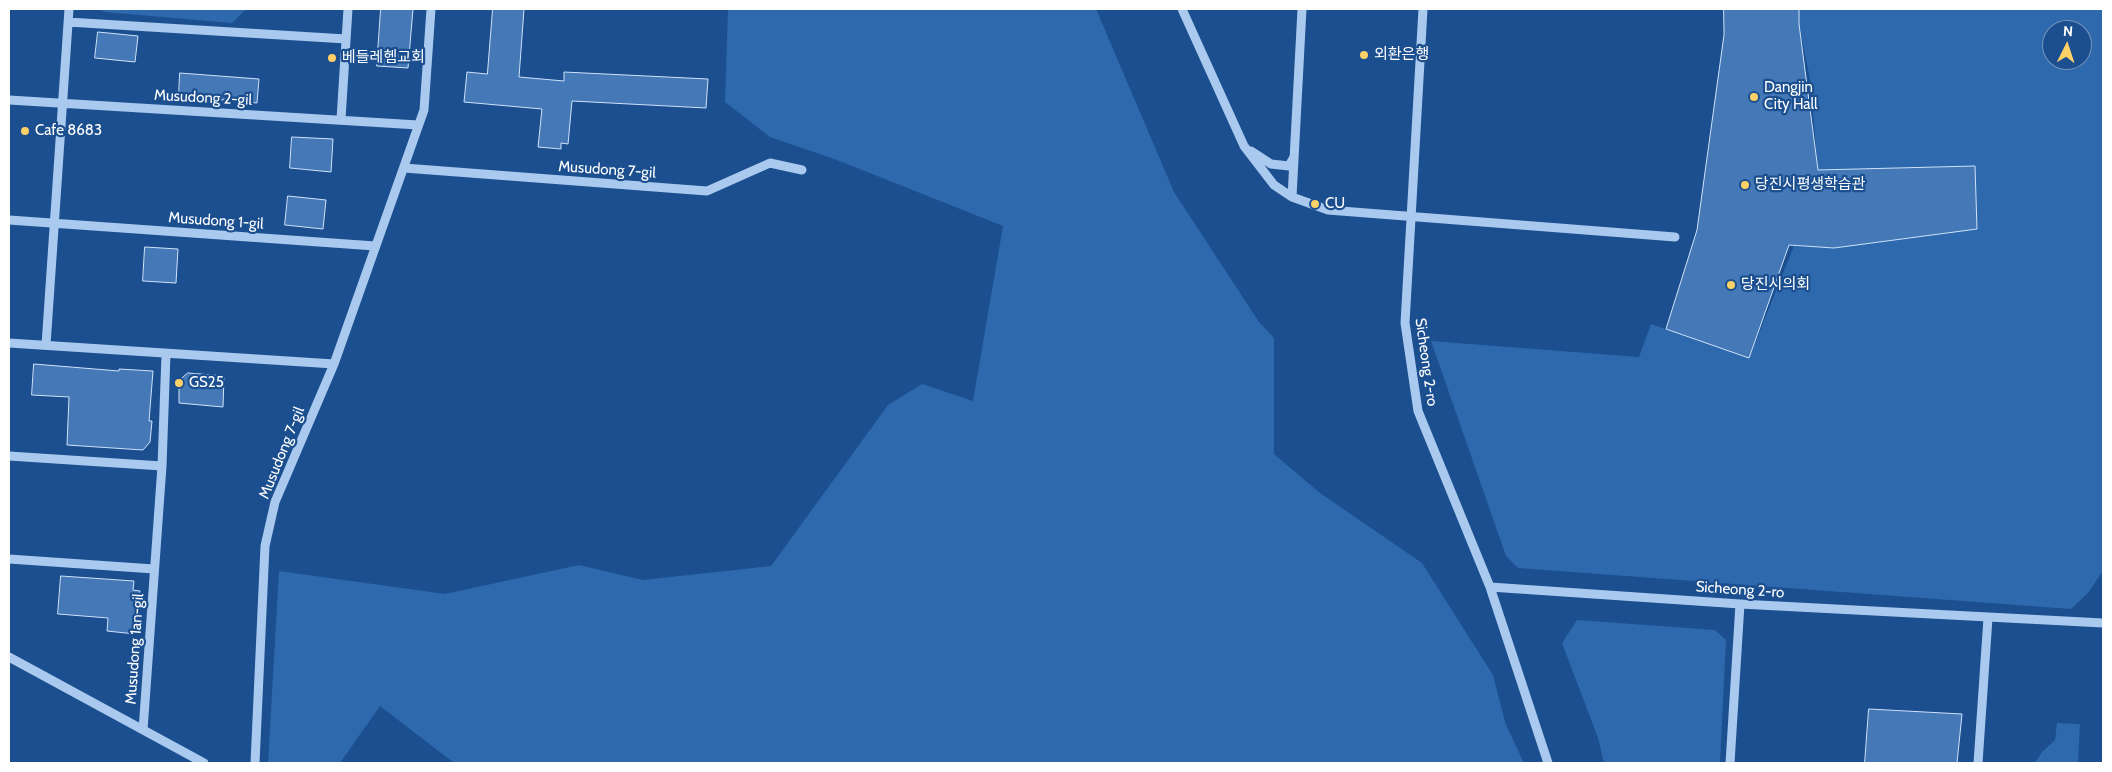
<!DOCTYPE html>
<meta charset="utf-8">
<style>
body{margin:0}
#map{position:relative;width:2112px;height:772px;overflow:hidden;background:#1b4f8f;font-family:Cabin,sans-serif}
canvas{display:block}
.frame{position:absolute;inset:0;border:10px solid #fff;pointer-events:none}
.north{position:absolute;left:2042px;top:20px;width:50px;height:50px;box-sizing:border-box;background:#1b4f8f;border:1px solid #7695bc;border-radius:50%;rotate:4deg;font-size:14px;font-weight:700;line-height:20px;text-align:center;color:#fff}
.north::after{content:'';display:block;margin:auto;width:18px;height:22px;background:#ffd166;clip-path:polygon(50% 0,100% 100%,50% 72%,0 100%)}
</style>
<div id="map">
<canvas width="2112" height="772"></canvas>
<div class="frame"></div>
<div class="north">N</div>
</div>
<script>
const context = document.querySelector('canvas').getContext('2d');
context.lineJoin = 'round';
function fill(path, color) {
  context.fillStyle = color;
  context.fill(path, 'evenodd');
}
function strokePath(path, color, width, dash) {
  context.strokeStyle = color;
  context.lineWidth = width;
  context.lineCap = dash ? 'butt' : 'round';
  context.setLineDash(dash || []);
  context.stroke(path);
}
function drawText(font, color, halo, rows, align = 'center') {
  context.font = font + ' Cabin,"Noto Sans KR",sans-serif';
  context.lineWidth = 4.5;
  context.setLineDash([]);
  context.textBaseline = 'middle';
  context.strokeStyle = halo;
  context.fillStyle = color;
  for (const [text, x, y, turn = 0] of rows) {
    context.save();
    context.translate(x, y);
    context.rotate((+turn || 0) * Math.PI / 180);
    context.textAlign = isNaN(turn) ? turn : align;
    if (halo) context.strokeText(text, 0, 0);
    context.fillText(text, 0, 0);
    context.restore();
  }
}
const green = new Path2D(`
 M99,9h147l-14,14 -127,-11z
 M728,9h368l78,183 85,130 15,16v116l46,39 102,70 71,112 13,50 18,38h-1070l-74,-57 -40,57h-72l11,-192 166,23 134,-29 64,15 128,-14 117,-161 34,-21 51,17 30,-175 -166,-66 -67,-23 -45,-35z
 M1799,9h304v538l-1,25 -13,20 -18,17 -553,-41 -12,-12 -75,-215 208,16 12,-33 98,34 45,-112 40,2 143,-20 -3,-62 -156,4 -8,-91 -11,-55zM2052,30h30v30h-30z
 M1577,620l138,10 11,10 -6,123h-116l-6,-25 -36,-95z
 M2057,723l23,1 -2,39h-43l7,-11 13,-12z`);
const building = new Path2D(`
 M381,9h32l-5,59 -31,-2z
 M493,9h31l-5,68 45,4v-9l144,7 -2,29 -134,-7 -4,43 -7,-1v6l-23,-2 4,-38 -78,-7 3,-30 20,2z
 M1724,9h75v15l19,146 157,-4 2,63 -143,19 -45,-3 -40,113 -83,-29 31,-99 27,-195z
 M98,32l40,4 -3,26 -40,-4z
 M180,73l79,6 -2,24 -78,-7z
 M292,137l41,2 -2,33 -41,-4z
 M288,196l38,4 -3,29 -38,-4z
 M145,247l33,2 -2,34 -33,-2z
 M34,364l85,7v-2l34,2 -4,50h3l-2,21 -7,8 -76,-5 2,-48 -37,-2z
 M188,373l36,3 -1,31 -44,-4v-22z
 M61,576l73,5 -1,9 7,1 -5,43 -28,-3 1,-13 -50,-4z
 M1869,709l93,5 -5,49h-92z`);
const minor = new Path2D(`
 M1182,9l62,137 30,39 18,12 36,13 347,27
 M1423,9l-18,314 13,88 72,176 58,176
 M68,22l278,17
 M9,100l409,25
 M341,119l7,-110
 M1251,151l20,13 18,2 5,-9
 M404,168l303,23 63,-28 32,7
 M1292,197l10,-188
 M9,220l366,26
 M9,343l325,21
 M46,345l23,-336
 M9,456l153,10
 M9,559l145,10
 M1490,587l250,17 363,19
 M9,657l195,106
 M143,730l19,-264 4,-112
 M255,763l10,-217 10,-44 59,-138 90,-254 7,-101
 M1730,763l10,-159
 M1978,763l10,-145`);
const markers = [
 [1364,55,5,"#ffd166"],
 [332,58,5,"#ffd166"],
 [1754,97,5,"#ffd166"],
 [25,131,5,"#ffd166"],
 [1745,185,5,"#ffd166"],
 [1315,204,5,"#ffd166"],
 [1731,285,5,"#ffd166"],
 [179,383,5,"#ffd166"]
];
const poiNames = [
 ["외환은행",1374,55],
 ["베들레헴교회",342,58],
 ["Dangjin",1764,88],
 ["City Hall",1764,105],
 ["Cafe 8683",35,131],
 ["당진시평생학습관",1755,185],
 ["CU",1325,204],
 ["당진시의회",1741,285],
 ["GS25",189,383]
];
const streetNames = [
 ["Musudong 2-gil",203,98,3],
 ["Musudong 7-gil",607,170,4],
 ["Musudong 1-gil",216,221,4],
 ["Sicheong 2-ro",1426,362,82],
 ["Musudong 7-gil",282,453,-68],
 ["Sicheong 2-ro",1740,590,4],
 ["Musudong 1an-gil",135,649,-86]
];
fill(green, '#2e69ad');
fill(building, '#4478b7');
strokePath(building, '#cfe3fa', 1);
strokePath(minor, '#a9c9ee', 9);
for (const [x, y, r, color] of markers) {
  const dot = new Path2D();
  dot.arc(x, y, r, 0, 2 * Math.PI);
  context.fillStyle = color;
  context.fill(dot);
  strokePath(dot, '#1b4f8f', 2);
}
drawText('15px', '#fff', '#1b4f8f', poiNames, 'left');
drawText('15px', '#fff', '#1b4f8f', streetNames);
</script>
